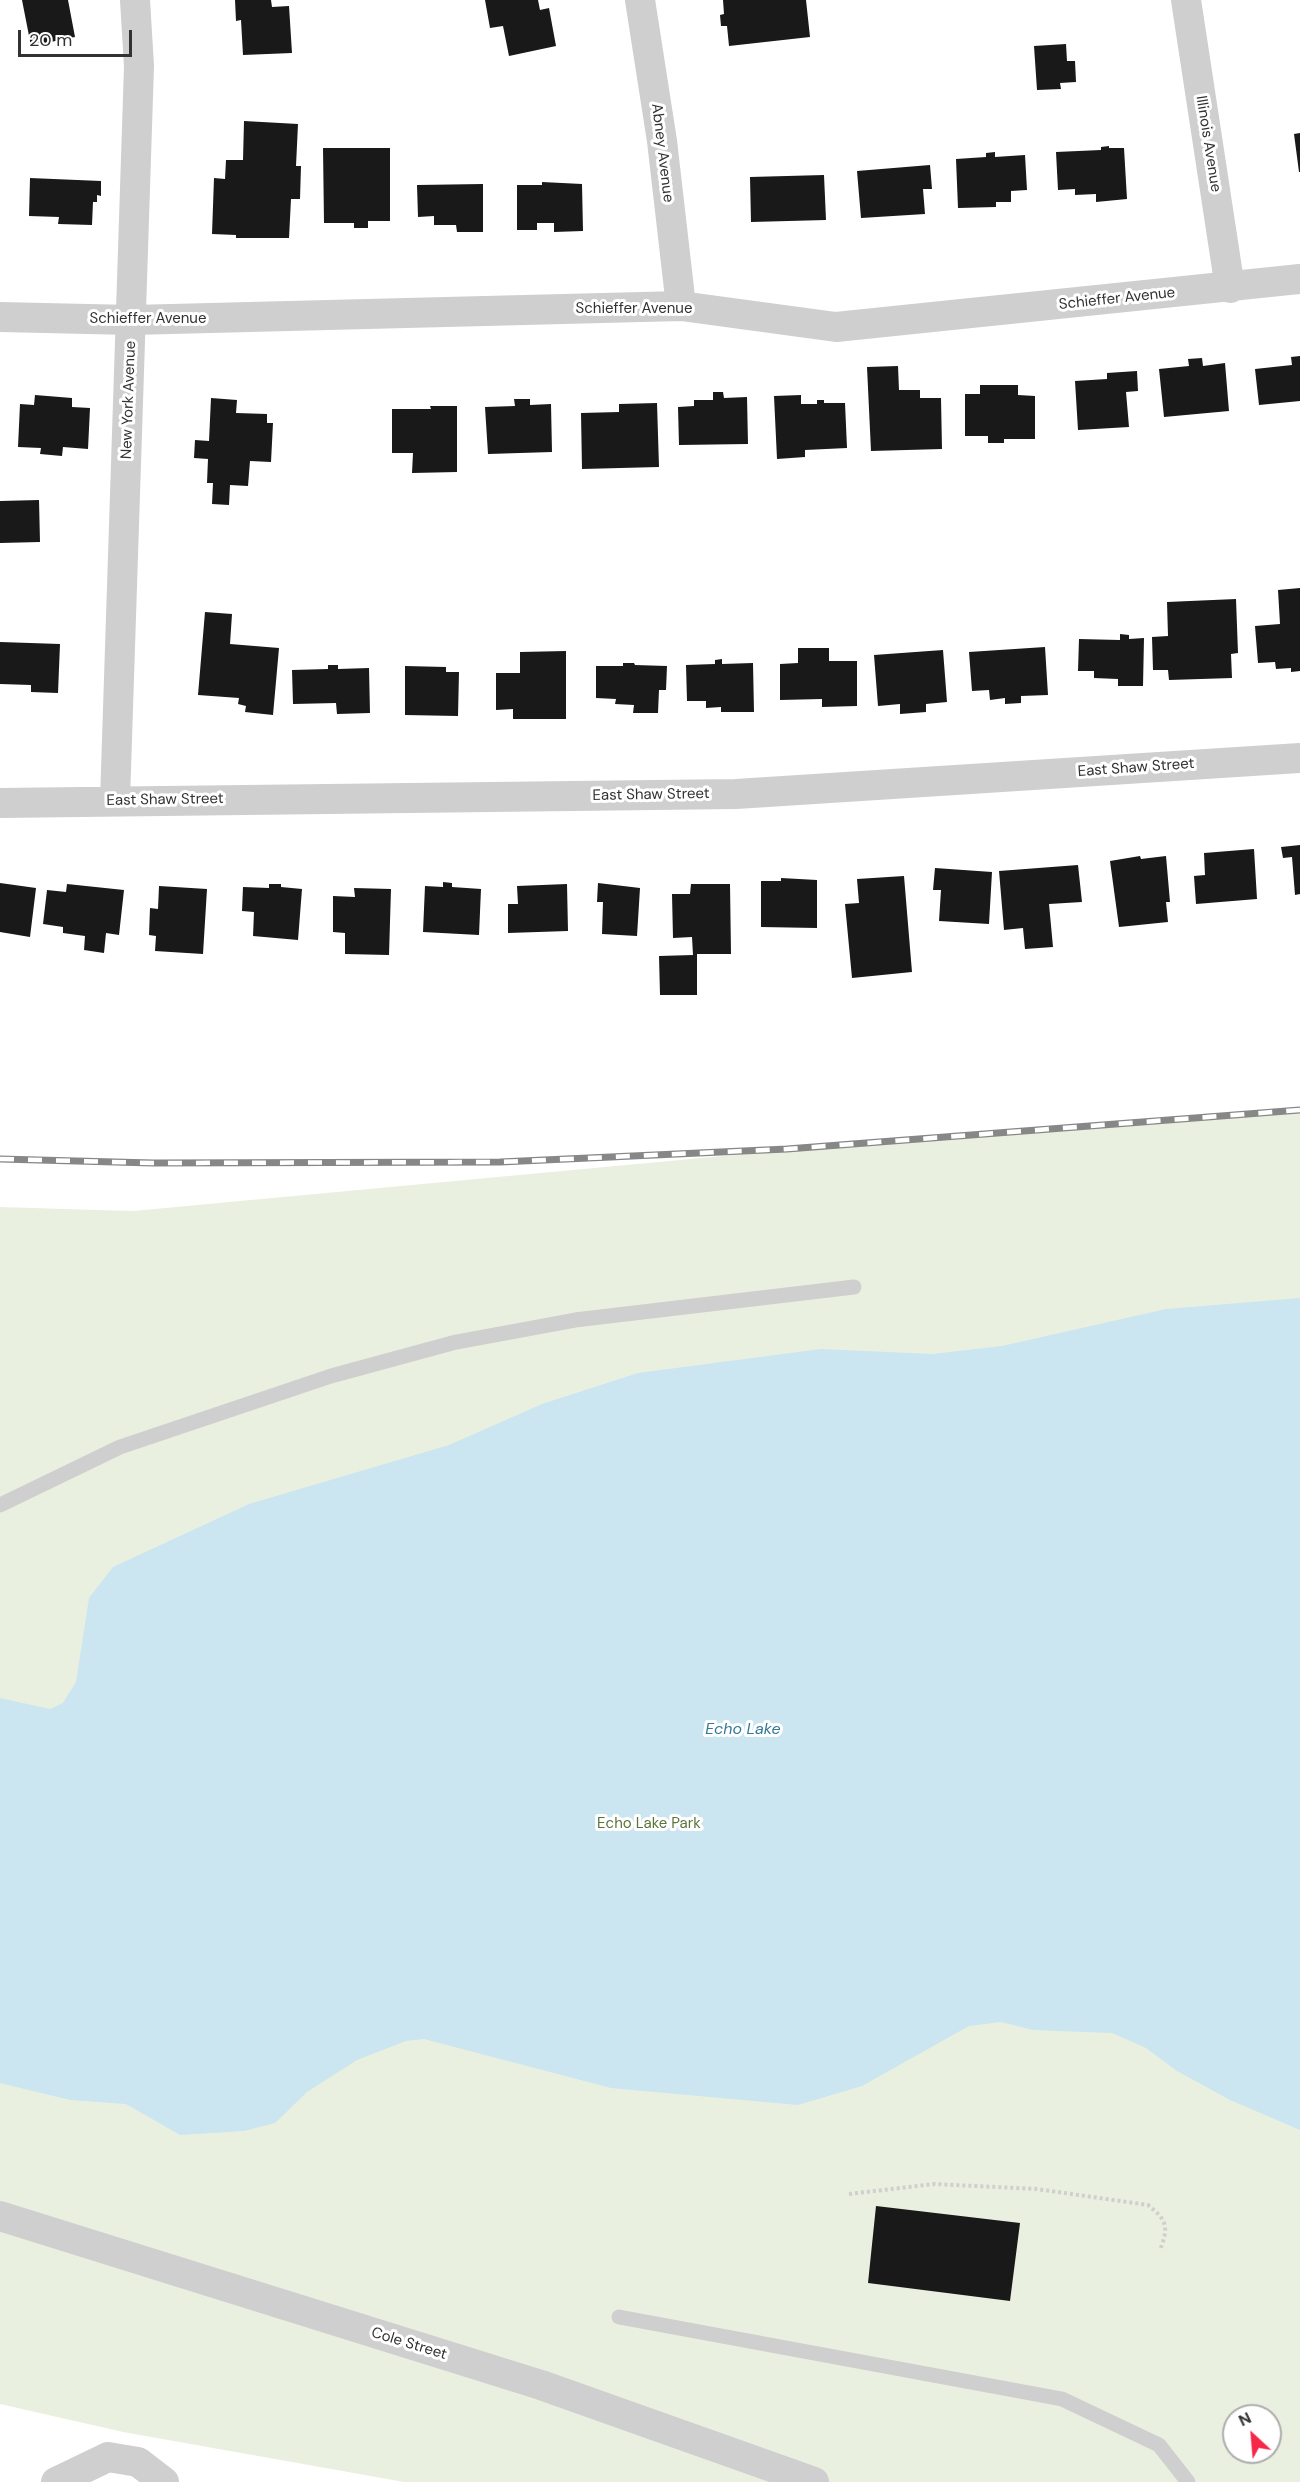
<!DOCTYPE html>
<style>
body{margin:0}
#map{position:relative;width:1300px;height:2482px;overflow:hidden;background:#fff;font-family:"DM Sans",sans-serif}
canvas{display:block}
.north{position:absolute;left:1222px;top:2404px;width:60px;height:60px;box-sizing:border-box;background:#fff;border:2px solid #adadad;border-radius:50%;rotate:334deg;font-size:16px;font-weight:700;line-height:24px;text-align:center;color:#323232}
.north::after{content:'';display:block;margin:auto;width:21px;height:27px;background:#f72748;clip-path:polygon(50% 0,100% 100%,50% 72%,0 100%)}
.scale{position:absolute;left:18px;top:30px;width:114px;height:27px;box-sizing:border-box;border:3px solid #323232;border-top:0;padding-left:8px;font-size:18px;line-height:21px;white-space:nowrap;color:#323232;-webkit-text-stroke:4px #fff;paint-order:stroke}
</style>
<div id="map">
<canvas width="1300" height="2482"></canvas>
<div class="north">N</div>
<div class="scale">20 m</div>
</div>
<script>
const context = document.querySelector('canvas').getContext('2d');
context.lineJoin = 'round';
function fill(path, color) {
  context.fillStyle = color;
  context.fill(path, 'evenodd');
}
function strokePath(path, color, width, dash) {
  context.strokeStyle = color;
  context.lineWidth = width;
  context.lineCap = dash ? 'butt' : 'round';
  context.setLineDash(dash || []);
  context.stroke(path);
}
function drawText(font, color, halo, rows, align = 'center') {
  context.font = font + ' "DM Sans",sans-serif';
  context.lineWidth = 6;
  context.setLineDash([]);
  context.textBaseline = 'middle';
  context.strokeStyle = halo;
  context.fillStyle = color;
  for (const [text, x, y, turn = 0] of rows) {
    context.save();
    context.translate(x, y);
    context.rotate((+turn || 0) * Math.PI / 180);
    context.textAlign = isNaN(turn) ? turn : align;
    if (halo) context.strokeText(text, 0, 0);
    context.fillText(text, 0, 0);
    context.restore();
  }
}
const green = new Path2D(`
 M1300,1109v1373h-896l-281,-50 -123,-28v-1197l133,4 729,-68zM1234,2416h36v36h-36z`);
const water = new Path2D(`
 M1300,1298v832l-70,-30 -53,-29 -31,-23 -34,-15 -79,-3 -32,-8 -32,4 -107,60 -64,19 -187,-17 -187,-49 -18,2 -49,19 -50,32 -32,31 -31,8 -64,4 -54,-31 -56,-4 -70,-17v-385l50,11 13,-6 13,-21 13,-84 24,-31 136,-63 200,-59 93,-41 96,-31 183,-24 111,5 70,-8 164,-37z`);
const building = new Path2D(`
 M22,0h46l7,37 -44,9z
 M235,0h36l1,7 17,-1 3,47 -49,2 -2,-35 -5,1z
 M485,0h53l2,10 9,-2 7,38 -47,10 -6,-30 -13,2z
 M723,0h83l4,37 -81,9 -2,-20h-6l-1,-11 4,-1z
 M1066,44l1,17h8l1,21 -16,1 1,6 -24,1 -3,-44z
 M244,121l54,3 -2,42h5l-1,33h-9l-2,39h-53v-3l-24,-1 2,-56 11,1 1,-19h17z
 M1300,133v39h-1l-5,-38z
 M1109,146v2h15l3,51 -31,3v-8l-21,1v-6l-17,1 -2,-38 45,-2v-3z
 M323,148h67v73h-22v7h-14v-5h-30z
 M995,152v5l30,-2 2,35 -16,1v11h-15v5l-38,1 -2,-49 30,-2v-4z
 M930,165l2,24h-9l2,25 -64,4 -4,-47z
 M824,175l2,45 -75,2 -1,-45z
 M30,178l71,3v15l-4,-1v7h-4l-1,23 -34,-1 1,-7 -30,-1z
 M542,182l40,2 1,47 -29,1v-9h-17v7h-20v-45h25z
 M483,184v48h-26l-1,-7h-22v-9l-16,1 -1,-32z
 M1300,356v45l-41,4 -4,-36 37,-4 -1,-8z
 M1202,358l1,8 22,-3 4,48 -65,6 -5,-48 30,-3 -1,-7z
 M898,366l1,24h21v8h21l1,51 -71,2 -4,-84z
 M1137,371l1,20 -12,1 3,35 -51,3 -3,-49 32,-2v-6z
 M980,385h38v10l17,1v43h-31v4h-16v-7h-23v-42h15z
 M713,392h10l1,6 23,-1 1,47 -69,1 -1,-38 16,-1v-6h19z
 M35,395l37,3v9l18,1 -2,41 -25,-2 -1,9 -22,-2 1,-6 -23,-1 2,-43 14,1z
 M801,395v9h16v-4h7v3h21l2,45 -42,2v7l-28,2 -3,-63z
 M211,398l26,2 -1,13 31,1v9h6l-2,39 -21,-1 -2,25 -18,-1 -1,20 -17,-1 1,-21h-6l1,-24 -14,-1 1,-18 14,1z
 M514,399h16v6l21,-1 1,48 -64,2 -3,-47 30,-1z
 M657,403l2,64 -77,2 -1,-56 38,-1v-8z
 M430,406h27v66l-45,1 1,-20h-21v-44h39z
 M39,500l1,42 -40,1v-42z
 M1300,588v83l-9,1v-4l-15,1 -1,-7 -17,1 -3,-37 25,-2 -2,-34z
 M1236,599l2,54 -7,1 1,24 -63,2 -1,-10h-15l-1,-33 16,-1 -1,-34z
 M205,612l27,2 -2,30 49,4 -6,67 -28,-3 1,-6 -8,-2 1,-6 -41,-3z
 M1120,634l9,1v4l15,-1 -1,48h-25v-7l-24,-1v-7h-16l1,-32 41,1z
 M0,642l60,2 -2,49 -27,-1v-7l-31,-1z
 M1045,647l3,48 -27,1v7l-16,1v-6l-15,2 -1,-10 -17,1 -3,-39z
 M798,648h31v13h28v45l-35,1v-8l-42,1v-36l18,-1z
 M943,650l4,52 -21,2v8l-26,2v-10l-22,2 -4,-51z
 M566,651v68h-53v-10l-17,1v-37h24v-21z
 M722,659v5l31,-1 1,49h-33v-5l-15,1v-7h-19l-1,-36 29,-1v-4z
 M623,663h11l1,2 32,1 -1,24h-7l-1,23h-25l1,-8 -19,-1 1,-5 -20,-1v-32h27z
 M328,665h10v4l31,-1 1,45 -33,1 -1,-11 -43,1 -1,-34 36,-1z
 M405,666l41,1v5h13l-1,44 -53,-1z
 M1300,845v49l-5,1 -3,-38 -9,1 -2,-11z
 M1254,849l3,50 -61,5 -2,-28 11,-1 -1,-22z
 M1140,856l1,3 25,-3 4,46h-4l2,20 -49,5 -9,-66z
 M1078,865l4,37 -33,2 4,43 -28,2 -2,-21 -19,2 -5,-59z
 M935,868l57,4 -3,52 -50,-3 2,-31h-8z
 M904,876l8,96 -60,6 -7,-74 14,-1 -2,-24z
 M781,878l36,2v48l-56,-1v-46h20z
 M443,882l9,1v4l29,2 -2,46 -56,-3 2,-46 18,1z
 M0,883l36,5 -6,49 -30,-5z
 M598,883l42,5 -3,48 -35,-2 1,-32h-6z
 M67,884l57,6 -5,45 -13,-2 -2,20 -20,-3 1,-14 -22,-3v-6l-20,-3 4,-34 19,2z
 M269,884h12v3l21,2 -4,51 -45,-4 1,-24 -12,-1 1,-24 26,1z
 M567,884l1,47 -60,2v-29h10l-1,-18z
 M691,884h39l1,70h-34v41h-37l-1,-39 34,-1 -1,-18 -19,1 -1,-44h18z
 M159,886l48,3 -4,65 -48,-3 1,-15 -7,-1 1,-27 8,1z
 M354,888l37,1 -2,66 -44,-1v-21l-12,-1v-36l22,1z
 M876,2206l144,17 -10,78 -142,-18z`);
const path = new Path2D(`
 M849,2194l85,-10 103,5 111,16c19,15 21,22 12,45`);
const lane = new Path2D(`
 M0,1505l120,-58 211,-71 125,-34 119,-22 279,-33
 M619,2317l443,82 97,46 29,37`);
const street = new Path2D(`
 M640,0l22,141 19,165
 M1186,0l44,288
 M0,317l132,3 549,-14 155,21 464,-48
 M115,800l24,-734 -4,-66
 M0,803l736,-9 564,-36
 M0,2216l541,169 273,97
 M56,2482l52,-25 30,5 26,20`);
const rail = new Path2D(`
 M0,1159l153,4 347,-1 287,-13 513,-39`);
const streetNames = [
 ["Illinois Avenue",1208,144,81],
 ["Abney Avenue",662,153,83],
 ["Schieffer Avenue",1117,299,-6],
 ["Schieffer Avenue",634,309],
 ["Schieffer Avenue",148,319],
 ["New York Avenue",129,400,-88],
 ["East Shaw Street",1136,768,-4],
 ["East Shaw Street",651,795,-1],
 ["East Shaw Street",165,800,-1],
 ["Cole Street",409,2344,17]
];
const parkNames = [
 ["Echo Lake Park",649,1824]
];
const waterNames = [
 ["Echo Lake",743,1730]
];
fill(green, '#eaf0e0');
fill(water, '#cbe5f1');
fill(building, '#191919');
strokePath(path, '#cfcfcf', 4, [3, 3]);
strokePath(lane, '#cfcfcf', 15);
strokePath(street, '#cfcfcf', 30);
strokePath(rail, '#878787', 7);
strokePath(rail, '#fff', 4.5, [14]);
drawText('15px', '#323232', '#fff', streetNames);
drawText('15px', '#5a743a', '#fff', parkNames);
drawText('italic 16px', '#347a98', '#fff', waterNames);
</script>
